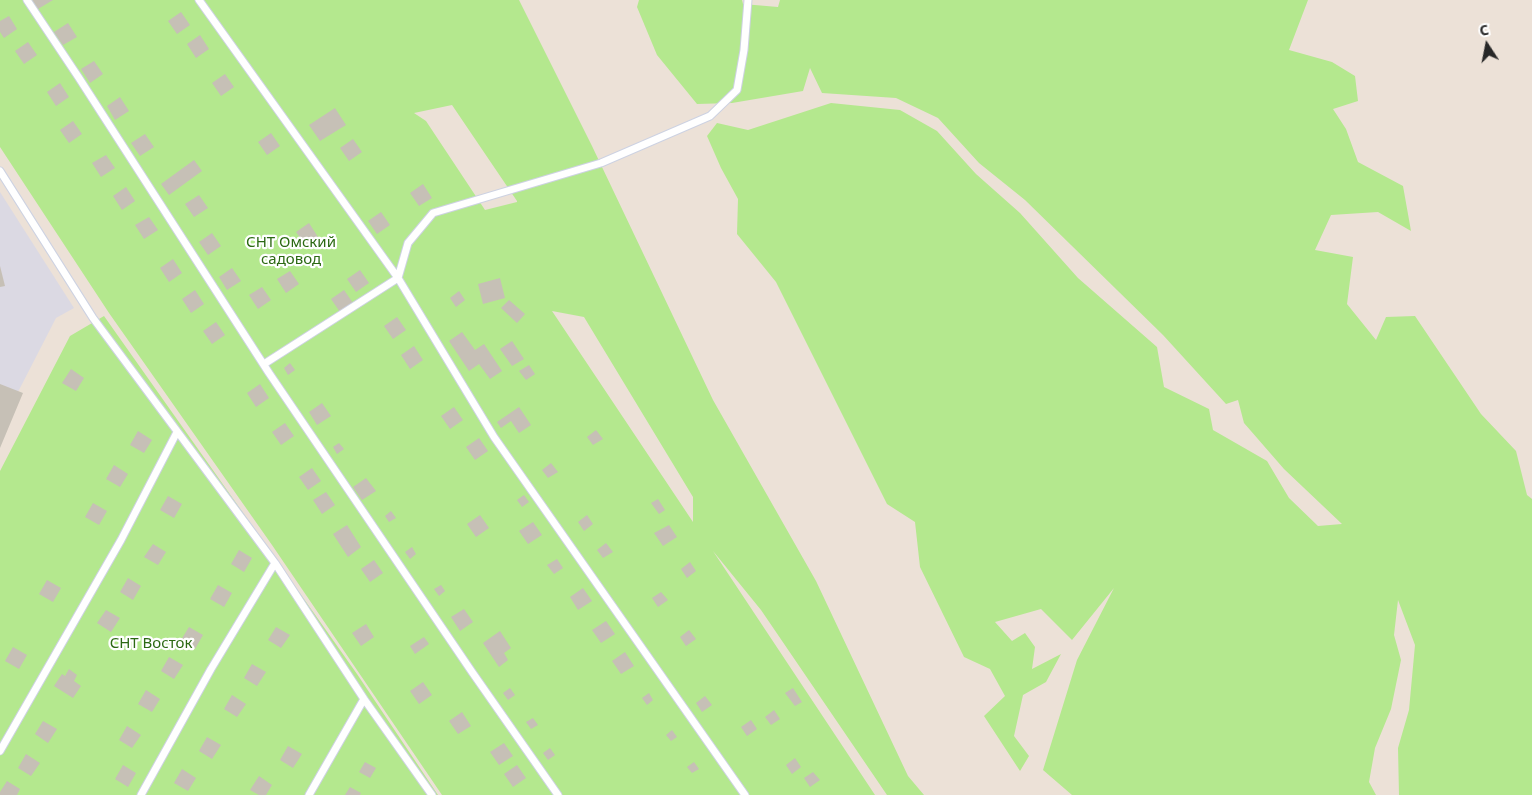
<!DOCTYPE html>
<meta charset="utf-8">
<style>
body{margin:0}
#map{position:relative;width:1532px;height:795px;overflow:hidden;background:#ece1d7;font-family:"Noto Sans",sans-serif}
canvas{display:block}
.north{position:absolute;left:1462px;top:20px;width:50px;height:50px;-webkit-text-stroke:4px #fff;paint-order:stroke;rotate:349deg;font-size:14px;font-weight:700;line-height:20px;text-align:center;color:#272727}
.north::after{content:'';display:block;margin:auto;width:18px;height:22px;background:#272727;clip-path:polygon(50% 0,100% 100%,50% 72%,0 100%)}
</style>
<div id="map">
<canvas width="1532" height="795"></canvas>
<div class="north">С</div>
</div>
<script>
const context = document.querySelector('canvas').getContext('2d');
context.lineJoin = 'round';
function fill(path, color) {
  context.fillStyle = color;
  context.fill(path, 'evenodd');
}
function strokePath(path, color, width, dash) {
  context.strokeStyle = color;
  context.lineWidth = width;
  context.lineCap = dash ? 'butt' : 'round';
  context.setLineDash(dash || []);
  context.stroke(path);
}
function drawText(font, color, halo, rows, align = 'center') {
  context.font = font + ' "Noto Sans",sans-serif';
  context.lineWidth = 4.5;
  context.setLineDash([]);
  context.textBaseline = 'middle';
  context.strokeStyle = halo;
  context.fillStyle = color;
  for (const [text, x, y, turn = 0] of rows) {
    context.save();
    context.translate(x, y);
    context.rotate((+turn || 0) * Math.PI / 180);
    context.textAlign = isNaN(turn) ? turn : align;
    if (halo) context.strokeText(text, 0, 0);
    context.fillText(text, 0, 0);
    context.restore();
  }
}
const industrial = new Path2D(`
 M0,192l74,116 -18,10 -56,109z`);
const green = new Path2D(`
 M0,0h519l73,146 121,254 103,181 92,195 16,19h-37l-126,-185 -48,-59 162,244h-433l-170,-250 -163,-232 -109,-166zM452,105l65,96v1l-32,8 -59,-89 -12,-8zM552,311l32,6 109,180v25z
 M639,0h103l1,4 35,3 2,-7h528l-19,50 43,12 23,14 3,25 -25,8 13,20 12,33 45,24 8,45 -33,-19 -47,3 -16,35 38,7 -6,47 29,36 10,-23 29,-1 66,98 35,37 11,44 5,4v296h-133l-1,-47 11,-38 6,-65 -17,-45 -4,35 7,25 -10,49 -16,39 -6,34 7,13h-304l-29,-25 34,-110 37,-72 -42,52 -31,-31 -46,13 17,19 13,-8 10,14 -3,22 29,-15 -15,28 -23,13 -9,41 15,20 -9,15 -36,-55 21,-20 -15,-27 -26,-12 -44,-90 -5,-45 -28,-18 -111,-222 -39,-48 1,-35 -17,-31 -14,-32 10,-13 31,7 83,-27 69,7 37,21 39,43 44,39 58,65 79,69 7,40 45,22 4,21 54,31 22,37 29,28 24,-2 -58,-55 -40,-46 -6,-23 -12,4 -63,-69 -138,-135 -46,-37 -41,-45 -42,-20 -74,-5 -12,-25 -7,23 -71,12 -35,1 -40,-49 -20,-48z
 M104,316l253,358 81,121h-438v-324l70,-135z`);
const building = new Path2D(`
 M32,0h21l-15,9z
 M181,12l9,13 -13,9 -9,-13z
 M9,16l8,13 -13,9 -4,-6v-11z
 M68,23l9,14 -14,8 -9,-13z
 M200,35l9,14 -13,9 -9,-14z
 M28,42l9,13 -13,9 -9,-13z
 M94,61l9,13 -13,9 -9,-14z
 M225,74l9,13 -13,9 -9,-13z
 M60,83l9,14 -13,9 -9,-14z
 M120,97l9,14 -14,9 -8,-14z
 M335,108l11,17 -26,16 -11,-16z
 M73,121l9,13 -13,9 -9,-13z
 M271,133l9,13 -13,9 -9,-13z
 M145,134l9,13 -14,9 -9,-13z
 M353,139l9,13 -13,9 -9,-13z
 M106,155l9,13 -14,9 -9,-14z
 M194,160l8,11 -33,24 -8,-11z
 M423,184l9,14 -13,8 -9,-13z
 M126,187l9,14 -13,9 -9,-14z
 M199,195l9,13 -14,9 -9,-13z
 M381,212l9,13 -13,9 -9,-13z
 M149,217l9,13 -14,9 -9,-14z
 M309,223l9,14 -13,8 -9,-13z
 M212,233l9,13 -13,9 -9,-13z
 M173,259l9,14 -13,9 -9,-14z
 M0,266l5,20 -5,1z
 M232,268l9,13 -14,9 -8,-13z
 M360,270l9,13 -13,9 -9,-13z
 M290,271l9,13 -13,9 -9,-14z
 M500,278l5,20 -22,6 -5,-20z
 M262,287l9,13 -13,9 -9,-14z
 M195,290l9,14 -13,9 -9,-14z
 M344,290l9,13 -13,9 -9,-13z
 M459,291l6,9 -9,7 -6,-9z
 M509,300l16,14 -8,9 -16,-15z
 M397,317l9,13 -13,9 -9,-13z
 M216,322l9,13 -13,9 -9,-13z
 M462,332l13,18 9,-6 18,27 -12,8 -11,-15 -10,7 -20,-30z
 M512,341l12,18 -12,7 -12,-17z
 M414,346l9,14 -13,9 -9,-14z
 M290,363l5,7 -7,5 -4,-7z
 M529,365l6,9 -9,6 -7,-9z
 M71,369l13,9 -8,13 -14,-8z
 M0,384l23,9 -23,55z
 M260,384l9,14 -13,9 -9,-14z
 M322,403l9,13 -14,9 -8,-13z
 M454,407l9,13 -13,9 -9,-13z
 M519,407l12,18 -12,8 -8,-12 -10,7 -4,-6z
 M285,423l9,13 -13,9 -9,-13z
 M596,430l7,9 -10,6 -6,-8z
 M138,431l14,9 -8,13 -14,-8z
 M479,438l9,13 -13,9 -9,-13z
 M339,443l5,6 -7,5 -4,-7z
 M551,463l7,9 -10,6 -6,-8z
 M114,465l14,9 -8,13 -14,-8z
 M312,468l9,13 -13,9 -9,-13z
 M366,478l10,13 -14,9 -9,-13z
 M326,492l9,13 -13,9 -9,-14z
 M524,495l5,7 -7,5 -5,-7z
 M168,496l14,8 -8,14 -14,-8z
 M658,499l7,11 -6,4 -8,-11z
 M93,503l14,8 -8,14 -14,-8z
 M391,511l5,7 -7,4 -4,-6z
 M480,515l9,13 -13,9 -9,-13z
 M587,515l6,9 -9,7 -6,-9z
 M533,522l9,13 -14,9 -9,-13z
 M347,525l14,22 -13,10 -15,-23z
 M669,525l8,12 -14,9 -9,-13z
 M606,543l7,9 -10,6 -6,-8z
 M153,544l13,8 -8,13 -14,-8z
 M412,547l4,7 -6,5 -5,-7z
 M239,550l13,8 -8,14 -13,-8z
 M557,559l6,9 -9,6 -7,-9z
 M374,560l9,13 -13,9 -9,-13z
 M690,562l6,9 -9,7 -6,-9z
 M128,578l13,8 -8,14 -13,-8z
 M47,580l14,8 -8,14 -14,-8z
 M218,585l14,8 -8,14 -14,-8z
 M441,585l4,6 -6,5 -5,-7z
 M583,588l9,13 -14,9 -8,-13z
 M661,592l7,8 -10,7 -6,-9z
 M464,609l9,13 -13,9 -9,-14z
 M106,610l14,8 -9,14 -14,-9z
 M606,621l9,13 -14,9 -9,-13z
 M366,624l8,13 -13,9 -9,-13z
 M189,627l14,8 -8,14 -14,-9z
 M276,627l14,8 -9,13 -13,-8z
 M689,630l7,9 -10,7 -6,-9z
 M500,631l11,17 -7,5 4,7 -9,7 -16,-24z
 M424,637l5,7 -14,10 -5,-8z
 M13,647l14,8 -8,14 -14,-8z
 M625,652l9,14 -13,8 -9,-13z
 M169,657l14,8 -9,14 -13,-8z
 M252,664l14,8 -9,14 -13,-8z
 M69,669l8,6 -3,6 7,5 -8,12 -19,-12 8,-12 3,2z
 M423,682l9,13 -13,9 -9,-13z
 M510,688l5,7 -7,5 -5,-7z
 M793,688l9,14 -7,4 -10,-13z
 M146,690l14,9 -8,13 -14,-8z
 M649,693l4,7 -6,5 -5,-7z
 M232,695l14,9 -9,13 -13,-8z
 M705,696l7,9 -10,7 -6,-9z
 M774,710l6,9 -9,6 -6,-8z
 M462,712l9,14 -13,8 -9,-13z
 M533,718l5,7 -7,4 -5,-7z
 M751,720l6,9 -10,7 -6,-9z
 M43,721l14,8 -9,14 -13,-9z
 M127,726l14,9 -9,13 -13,-8z
 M672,730l5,7 -6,4 -5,-6z
 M207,737l14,8 -9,14 -13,-8z
 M504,743l9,13 -14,9 -9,-13z
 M288,746l14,8 -9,14 -13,-8z
 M550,748l5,7 -7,5 -5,-7z
 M26,754l14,9 -9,13 -13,-8z
 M795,758l6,9 -9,7 -6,-9z
 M365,762l11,6 -6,10 -11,-6z
 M694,762l5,7 -7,4 -5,-6z
 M123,765l13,8 -8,14 -13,-8z
 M517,765l9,13 -13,9 -9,-13z
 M182,769l14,9 -8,13 -14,-8z
 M813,772l7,8 -10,7 -6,-9z
 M259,776l13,9 -6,10h-7l-9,-5z
 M7,781l13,8 -3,6h-17v-3z
 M350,787l11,6 -1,2h-15z`);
const lane = new Path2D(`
 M27,0l52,78 190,295 203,299 86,123
 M199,0l199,278 -134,86
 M0,171l93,147 182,245 89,136 68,96
 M0,751l121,-211 56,-108
 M141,795l70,-126 64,-106
 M309,795l55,-96
 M745,795l-251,-358 -96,-159 10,-35 25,-30 168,-50 109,-47 27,-26 7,-40 4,-50`);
const parkNames = [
 ["СНТ Омский",291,243],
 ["садовод",291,260],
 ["СНТ Восток",151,644]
];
fill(industrial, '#dbd9e3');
fill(green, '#b4e88e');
fill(building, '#c6c0b6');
strokePath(lane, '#cdd2e2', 9);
strokePath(lane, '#fff', 7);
drawText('15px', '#2c6913', '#fff', parkNames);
</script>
